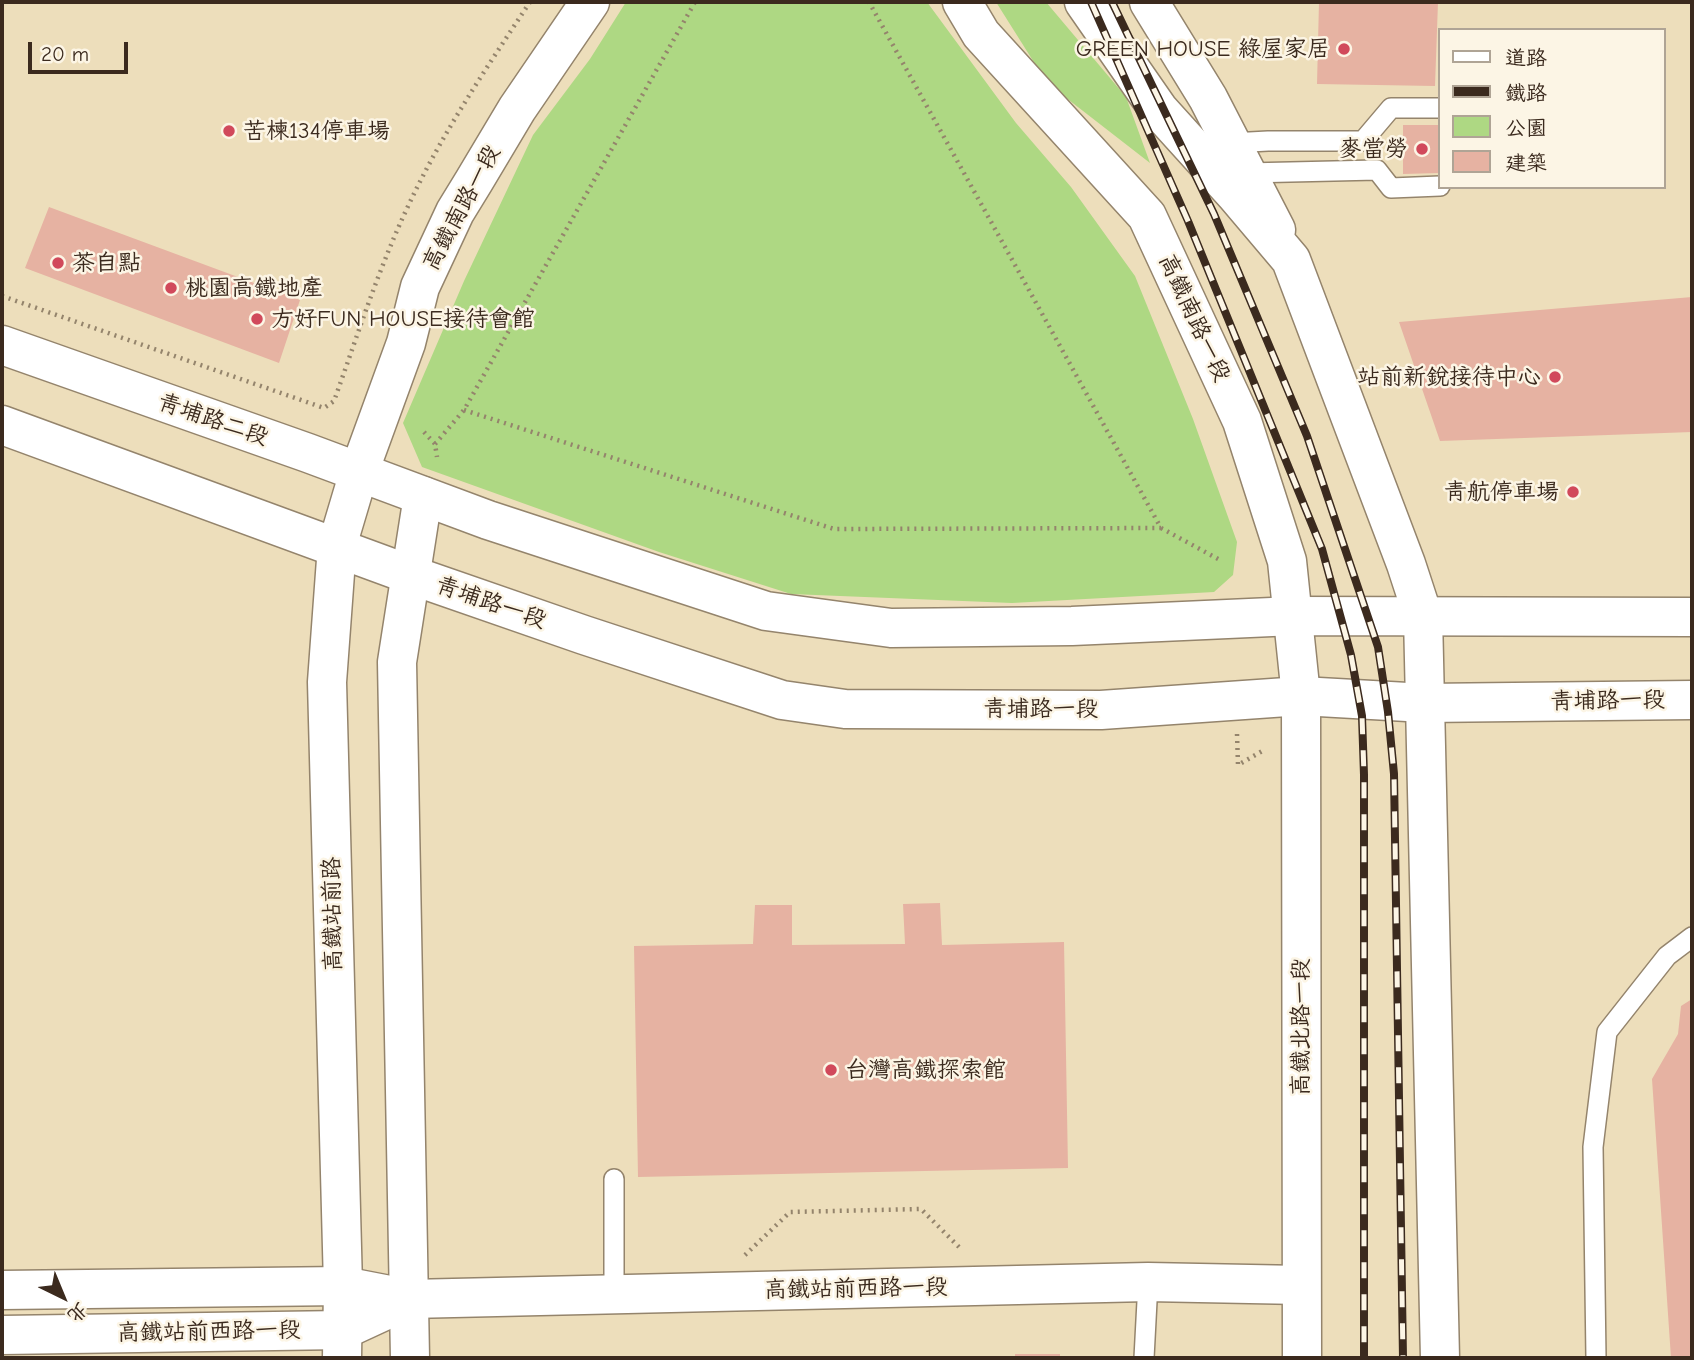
<!DOCTYPE html>
<meta charset="utf-8">
<style>
body{margin:0}
#map{position:relative;width:1694px;height:1360px;overflow:hidden;background:#eddebb;font-family:"Comic Neue","LXGW WenKai TC",sans-serif}
canvas{display:block}
.frame{position:absolute;inset:0;border:4px solid #3b2a1e;pointer-events:none}
.legend{position:absolute;left:1438px;top:28px;width:228px;height:161px;box-sizing:border-box;background:#fcf5e5;border:2px solid #afa495;margin:0;padding:9px 12px;list-style:none;font-size:21px;color:#3b2a1e}
.legend li{display:flex;align-items:center;gap:14px;height:35px}
.legend b{width:35px;border:2px solid #afa495}
.north{position:absolute;left:28px;top:1262px;width:70px;height:70px;-webkit-text-stroke:5px #fcf5e5;paint-order:stroke;rotate:137deg;font-size:19px;font-weight:700;line-height:28px;text-align:center;color:#3b2a1e}
.north::after{content:'';display:block;margin:auto;width:24px;height:32px;background:#3b2a1e;clip-path:polygon(50% 0,100% 100%,50% 72%,0 100%)}
.scale{position:absolute;left:28px;top:42px;width:100px;height:32px;box-sizing:border-box;border:4px solid #3b2a1e;border-top:0;padding-left:9px;font-size:21px;line-height:24px;white-space:nowrap;color:#3b2a1e;-webkit-text-stroke:5px #fcf5e5;paint-order:stroke}
</style>
<div id="map">
<canvas width="1694" height="1360"></canvas>
<div class="frame"></div>
<ul class="legend">
<li><b style="height:9px;background:#fff"></b>道路</li>
<li><b style="height:9px;background:#3b2a1e"></b>鐵路</li>
<li><b style="height:19px;background:#aed883"></b>公園</li>
<li><b style="height:19px;background:#e6b2a2"></b>建築</li>
</ul>
<div class="north">北</div>
<div class="scale">20 m</div>
</div>
<script>
const context = document.querySelector('canvas').getContext('2d');
context.lineJoin = 'round';
function fill(path, color) {
  context.fillStyle = color;
  context.fill(path, 'evenodd');
}
function strokePath(path, color, width, dash) {
  context.strokeStyle = color;
  context.lineWidth = width;
  context.lineCap = dash ? 'butt' : 'round';
  context.setLineDash(dash || []);
  context.stroke(path);
}
function drawText(font, color, halo, rows, align = 'center') {
  context.font = font + ' "Comic Neue","LXGW WenKai TC",sans-serif';
  context.lineWidth = 5;
  context.setLineDash([]);
  context.textBaseline = 'middle';
  context.strokeStyle = halo;
  context.fillStyle = color;
  for (const [text, x, y, turn = 0] of rows) {
    context.save();
    context.translate(x, y);
    context.rotate((+turn || 0) * Math.PI / 180);
    context.textAlign = isNaN(turn) ? turn : align;
    if (halo) context.strokeText(text, 0, 0);
    context.fillText(text, 0, 0);
    context.restore();
  }
}
const green = new Path2D(`
 M626,2h301l89,121 55,64 64,89 58,143 44,123 -4,33 -19,17 -202,11 -221,-9 -132,-42 -237,-85 -19,-44 61,-142 69,-146 57,-76z
 M996,2h50l80,95 24,66 -103,-80z`);
const building = new Path2D(`
 M1319,2h119l-3,84 -118,-2z
 M1403,125h37v48l-37,1z
 M49,207l251,93 -21,63 -254,-95z
 M1692,297v135l-252,9 -41,-119z
 M940,903l2,42 122,-3 4,226 -430,9 -4,-231 119,-2 2,-39h37v40l113,-1 -2,-40z
 M1692,999v359h-21l-19,-279 26,-45 3,-28z
 M1015,1354h45v4h-45z`);
const path = new Path2D(`
 M2,296l322,112 10,-7c24,-67 45,-134 76,-199 33,-70 77,-135 120,-200
 M464,410l370,119 327,-1 -292,-526
 M424,432l11,12 2,13
 M435,444l29,-34 231,-408
 M1161,528l59,32
 M1237,734l1,31 26,-15
 M745,1255l45,-43 131,-3 40,40`);
const service = new Path2D(`
 M1231,143l37,-2h95l28,-33h49
 M1247,173l130,-3 14,18 49,-2
 M614,1294v-115
 M1144,1358l4,-76
 M1596,1358l-3,-211 14,-115 60,-76 25,-19`);
const minor = new Path2D(`
 M1149,2l59,96 68,132
 M2,1290l341,-4 67,13 738,-17 153,3
 M2,1335l341,-5 67,-31`);
const tertiary = new Path2D(`
 M962,2l19,32 166,182 95,205 45,140 14,135 1,662
 M1084,2l75,108 77,85 55,65 115,304 17,52 17,742
 M342,1358l1,-72 -16,-604 10,-136 22,-74 47,-129 14,-56 35,-75 19,-31 43,-72 73,-107
 M410,1358l-13,-696 26,-166`);
const secondary = new Path2D(`
 M2,345l306,108 180,67 278,91 125,17 181,-2 222,-10 398,1
 M2,425l409,150 173,60 198,65 63,9 256,1 200,-14 124,7 267,-3`);
const rail = new Path2D(`
 M1091,2l97,219 134,328 29,106 11,61 2,59v583
 M1112,2l102,212 93,222 71,211 10,65 6,62 9,584`);
const markers = [
 [1344,49,7,"#d1495b"],
 [229,131,7,"#d1495b"],
 [1422,149,7,"#d1495b"],
 [58,263,7,"#d1495b"],
 [171,288,7,"#d1495b"],
 [257,319,7,"#d1495b"],
 [1555,377,7,"#d1495b"],
 [1573,492,7,"#d1495b"],
 [831,1070,7,"#d1495b"]
];
const poiNames = [
 ["GREEN HOUSE 綠屋家居",1330,49,"right"],
 ["苦楝134停車場",243,131],
 ["麥當勞",1408,149,"right"],
 ["茶自點",72,263],
 ["桃園高鐵地產",185,288],
 ["方好FUN HOUSE接待會館",271,319],
 ["站前新銳接待中心",1541,377,"right"],
 ["青航停車場",1559,492,"right"],
 ["台灣高鐵探索館",845,1070]
];
const streetNames = [
 ["高鐵南路一段",462,208,-62],
 ["高鐵南路一段",1194,318,65],
 ["青埔路二段",213,420,19],
 ["青埔路一段",491,603,19],
 ["青埔路一段",1608,701,-1],
 ["青埔路一段",1041,709],
 ["高鐵站前路",333,914,-91],
 ["高鐵北路一段",1301,1027,-90],
 ["高鐵站前西路一段",856,1289,-1],
 ["高鐵站前西路一段",209,1332,-1]
];
fill(green, '#aed883');
fill(building, '#e6b2a2');
strokePath(service, '#94846c', 22);
strokePath(minor, '#94846c', 41);
strokePath(tertiary, '#94846c', 41);
strokePath(secondary, '#94846c', 41);
strokePath(path, '#94846c', 4.5, [2, 5]);
strokePath(service, '#fff', 19);
strokePath(minor, '#fff', 38);
strokePath(tertiary, '#fff', 38);
strokePath(secondary, '#fff', 38);
strokePath(rail, '#3b2a1e', 8);
strokePath(rail, '#fcf5e5', 5, [16]);
for (const [x, y, r, color] of markers) {
  const dot = new Path2D();
  dot.arc(x, y, r, 0, 2 * Math.PI);
  context.fillStyle = color;
  context.fill(dot);
  strokePath(dot, '#fcf5e5', 2.5);
}
drawText('23px', '#3b2a1e', '#fcf5e5', poiNames, 'left');
drawText('23px', '#3b2a1e', '#fcf5e5', streetNames);
</script>
